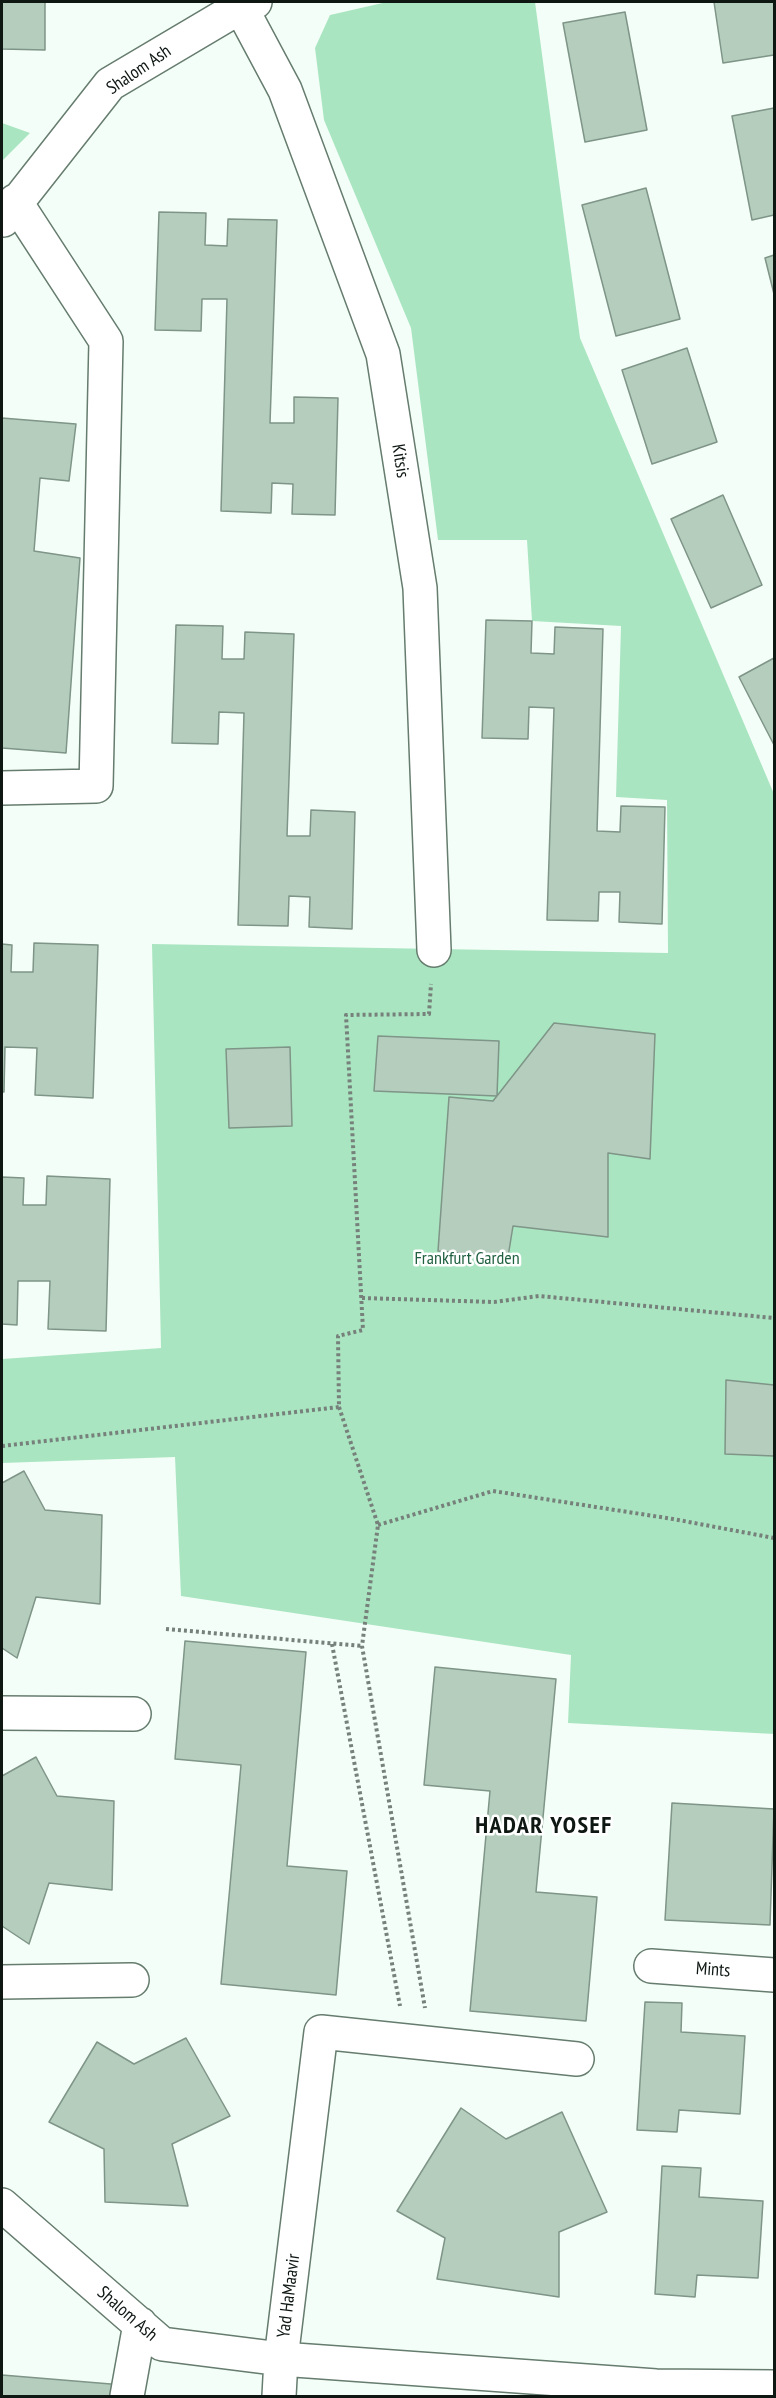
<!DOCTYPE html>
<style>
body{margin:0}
#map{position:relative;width:776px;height:2398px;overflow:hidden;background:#f4fef8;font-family:"PT Sans Narrow",sans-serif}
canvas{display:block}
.frame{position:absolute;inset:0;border:3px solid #0e1712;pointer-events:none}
</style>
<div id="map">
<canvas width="776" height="2398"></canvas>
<div class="frame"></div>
</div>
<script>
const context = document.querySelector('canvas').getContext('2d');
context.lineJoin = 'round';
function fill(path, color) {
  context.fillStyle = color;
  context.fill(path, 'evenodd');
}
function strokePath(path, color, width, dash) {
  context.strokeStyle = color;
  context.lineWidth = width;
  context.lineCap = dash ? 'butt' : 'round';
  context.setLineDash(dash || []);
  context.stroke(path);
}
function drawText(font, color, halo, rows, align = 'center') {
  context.font = font + ' "PT Sans Narrow",sans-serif';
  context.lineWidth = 5;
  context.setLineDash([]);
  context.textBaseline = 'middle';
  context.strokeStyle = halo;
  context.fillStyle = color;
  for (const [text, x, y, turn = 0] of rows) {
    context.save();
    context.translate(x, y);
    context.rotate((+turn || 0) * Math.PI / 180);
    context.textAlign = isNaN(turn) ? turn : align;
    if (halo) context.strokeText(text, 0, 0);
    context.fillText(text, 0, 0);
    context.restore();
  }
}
const green = new Path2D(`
 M387,2h148l45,336 194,456v940l-206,-11 3,-68 -390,-59 -6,-139 -173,6v-104l159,-11 -9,-404 516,9 -1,-153 -51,-3 5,-171 -89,-5 -5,-81h-89l-27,-212 -87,-208 -9,-72 15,-33z
 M2,123l28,10 -28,28z`);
const building = new Path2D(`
 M2,2h43v48l-43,-1z
 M714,2h60v53l-51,8z
 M625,12l22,118 -62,12 -22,-119z
 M774,108v107l-22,5 -20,-104z
 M646,188l34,131 -64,17 -34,-131z
 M159,212l47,1 -1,32 22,1 1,-27 49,1 -7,203h24v-26l44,1 -3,117 -43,-1 1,-30 -21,-1 -1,30 -50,-2 6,-212h-25l-1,32 -46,-1z
 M774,255v39l-9,-36z
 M687,348l30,94 -65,22 -30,-94z
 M2,418l74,6 -7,57 -29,-3 -6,73 46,7 -14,195 -64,-5z
 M723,495l39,90 -51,23 -40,-89z
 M486,620l46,1 -1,32 23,1 1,-27 48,2 -6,202 23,1 1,-26 44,1 -3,117 -43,-2 1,-30h-21l-1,29 -51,-1 7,-212 -25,-1 -1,32 -46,-1z
 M176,625l47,1 -1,33h22l1,-27 49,2 -7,202h23l1,-26 44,2 -3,117 -43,-2 1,-30 -21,-1 -1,30 -50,-1 6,-212 -25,-1 -1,32 -46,-1z
 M774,658v87l-35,-68z
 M34,943l64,2 -5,153 -58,-3 2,-47 -32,-1 -1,45h-2v-148l10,1 -1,27h22z
 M554,1023l101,11 -5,125 -42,-6v84l-95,-11 -5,31 -70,-6 11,-154 44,4z
 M378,1036l121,5 -2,55 -123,-5z
 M290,1047l2,79 -63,2 -3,-79z
 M47,1176l63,3 -4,152 -58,-2 2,-48h-32l-1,44 -15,-1v-147l22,1 -1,27h23z
 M726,1380l48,5v71l-49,-2z
 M24,1471l21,39 57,5 -2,89 -64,-7 -19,61 -15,-10v-165z
 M185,1641l121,11 -19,214 60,5 -11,124 -115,-11 20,-219 -66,-6z
 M435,1667l121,12 -20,213 61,5 -11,124 -116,-10 20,-220 -66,-6z
 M36,1757l21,39 57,5 -2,89 -63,-7 -20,61 -27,-18v-150z
 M672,1803l102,6 -4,116 -105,-5z
 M645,2002l37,1 -1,29 64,4 -5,78 -61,-4 -2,22 -40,-2z
 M186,2038l44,78 -58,28 16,62 -83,-4 -1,-53 -55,-27 48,-80 37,22z
 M461,2108l45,31 56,-27 45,100 -48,20v65l-122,-18 8,-41 -48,-27z
 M662,2166l39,2 -2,29 64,4 -5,77 -61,-3 -2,22 -40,-3z
 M2,2375l121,10 -1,11h-120z`);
const path = new Path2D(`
 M362,1298l132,4 45,-6 235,22
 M339,1407l39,118 -16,121 63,362
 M2,1446l337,-39 -1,-71 25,-6 -17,-315 83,-1 2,-30
 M378,1525l115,-34 180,28 101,19
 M166,1629l196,17
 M332,1644l68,362`);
const minor = new Path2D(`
 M238,2l47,88 98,264 37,234 14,362
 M3,220l107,-136 130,-77 15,-5
 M2,788l94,-2 10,-445 -91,-140
 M2,1713l132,1
 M651,1966l123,9
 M2,1982l130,-2
 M2,2205l160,139 119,15 375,27 118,1
 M127,2396l13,-72
 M279,2396l2,-37 40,-327 256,27`);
const streetNames = [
 ["Shalom Ash",139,70,-34],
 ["Kitsis",400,461,81],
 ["Mints",713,1970,4],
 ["Yad HaMaavir",289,2296,-83],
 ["Shalom Ash",127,2314,41]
];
const parkNames = [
 ["Frankfurt Garden",467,1259]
];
const districtNames = [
 ["HADAR YOSEF",544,1826]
];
fill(green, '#aae5c1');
fill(building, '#b4cdbd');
strokePath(building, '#7e9587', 1.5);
strokePath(minor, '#657c6e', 36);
strokePath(path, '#77817b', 4, [3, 3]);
strokePath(minor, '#fff', 33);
drawText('18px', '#0e1712', '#fff', streetNames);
drawText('18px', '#206140', '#fff', parkNames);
context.letterSpacing = '1.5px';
drawText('bold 24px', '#0e1712', '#fff', districtNames);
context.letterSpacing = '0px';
</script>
